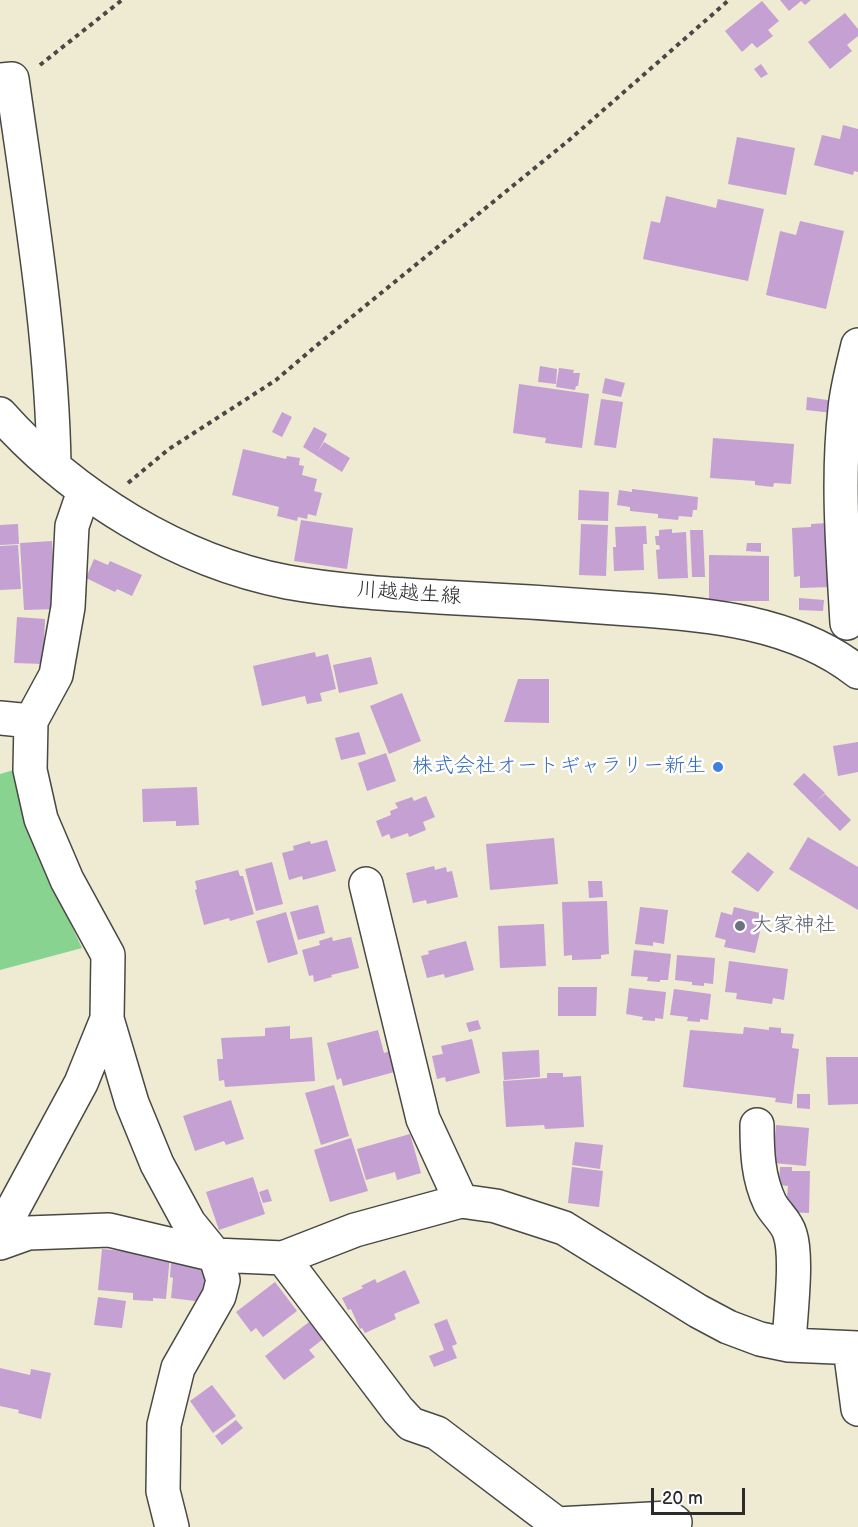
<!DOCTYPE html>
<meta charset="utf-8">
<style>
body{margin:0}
#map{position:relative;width:858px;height:1527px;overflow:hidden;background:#efead2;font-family:"Balsamiq Sans",sans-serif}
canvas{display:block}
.scale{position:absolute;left:651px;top:1488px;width:94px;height:27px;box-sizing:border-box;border:3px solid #2b2b2b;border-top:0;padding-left:8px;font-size:18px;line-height:21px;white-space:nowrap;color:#2b2b2b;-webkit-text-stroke:4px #fff;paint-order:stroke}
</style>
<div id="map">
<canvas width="858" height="1527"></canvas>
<div class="scale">20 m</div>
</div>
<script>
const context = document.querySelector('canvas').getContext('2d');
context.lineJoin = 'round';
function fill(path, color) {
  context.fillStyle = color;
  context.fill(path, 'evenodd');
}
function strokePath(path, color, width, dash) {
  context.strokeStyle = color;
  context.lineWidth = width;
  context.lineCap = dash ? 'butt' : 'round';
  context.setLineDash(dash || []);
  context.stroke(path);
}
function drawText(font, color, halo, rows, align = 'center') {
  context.font = font + ' "Balsamiq Sans","Klee One",sans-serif';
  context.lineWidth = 5;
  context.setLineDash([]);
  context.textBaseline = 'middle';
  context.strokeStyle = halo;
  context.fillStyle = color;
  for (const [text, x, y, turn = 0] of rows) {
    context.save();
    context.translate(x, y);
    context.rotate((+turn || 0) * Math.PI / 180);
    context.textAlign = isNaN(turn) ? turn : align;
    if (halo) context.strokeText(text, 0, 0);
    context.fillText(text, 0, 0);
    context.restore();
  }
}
const green = new Path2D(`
 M17,769l26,96 39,83 -82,22v-196z`);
const building = new Path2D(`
 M780,0h31l-6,5 -4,-4 -12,10z
 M762,1l17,20 -11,9 5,6 -16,12 -5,-5 -10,9 -17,-21z
 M845,13l13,16v7l-11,9 5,6 -22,18 -22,-27z
 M761,64l7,10 -7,4 -7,-9z
 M843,125l15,4v43l-4,-1 -1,4 -39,-10 8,-30 18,4z
 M737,137l58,11 -9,47 -58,-11z
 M666,196l50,12 2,-9 46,10 -16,72 -105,-22 8,-38 9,2z
 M800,221l44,10 -18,78 -60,-14 14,-64 16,4z
 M540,366l17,3 -1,15 -18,-2z
 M559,368l15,2 -1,3h7l-2,13h-2l-1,4 -19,-3z
 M605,378l20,5 -4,14 -19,-4z
 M519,384l70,10 -7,54 -37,-5 1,-5 -33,-5z
 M807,397l27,4 -1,12 -27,-3z
 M601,399l22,3 -7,46 -22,-3z
 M282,412l10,5 -10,20 -10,-5z
 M314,427l13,7 -9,18 6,-10 26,16 -8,14 -39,-25z
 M713,438l81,6 -3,40 -17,-1 -1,4 -18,-2v-4l-45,-3z
 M243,449l43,10 1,-3 13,2 -1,7 5,1 -2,9 15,4 -3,12 8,2 -6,23 -8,-2 -1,5 -9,-2 -1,4 -20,-5 2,-9 -47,-12z
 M632,489l66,8 -1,13h-4l-1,7 -13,-1 -1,4 -20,-2v-4l-28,-3v-4l-13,-2 2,-15 13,2z
 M579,490l30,2 -1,29 -30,-1z
 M301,520l52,8 -6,41 -53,-8z
 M828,523l3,64 -31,1v-12l-6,1 -2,-49 19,-1v-3z
 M18,524l1,20 -19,1v-20z
 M581,524l27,1 -2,51 -27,-1z
 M646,526l1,18h-4l1,26 -30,1 -1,-24h3l-1,-20z
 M672,529v4l14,-1 2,46 -30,1 -2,-29 4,-1 -1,-4h-3l-1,-9h4v-6z
 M690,530h13l2,47h-13z
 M52,541l4,68 -32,1 -4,-67z
 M747,543h14v9l-15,-1z
 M18,545l3,44 -21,1v-44z
 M709,555l60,1v45h-60z
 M94,559l14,6 2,-4 32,14 -10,21 -15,-7 -2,3 -29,-14z
 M799,598l25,2 -1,11 -24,-1z
 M17,617l28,2 -2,45 -29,-1z
 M315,652l1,5 12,-3 8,35 -16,4 2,8 -15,3 -2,-8 -43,10 -9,-40z
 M371,657l7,27 -39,9 -6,-28z
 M518,679h31v44l-45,-1z
 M402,693l19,48 -32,13 -19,-48z
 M359,732l7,22 -25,6 -6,-22z
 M858,742v30l-20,4 -5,-30z
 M386,753l10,28 -29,10 -9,-28z
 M804,773l21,20 -9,9 9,-8 26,26 -11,11 -47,-47z
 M197,787l2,38 -23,1v-5l-33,1 -1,-33z
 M426,796l9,21 -12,5 3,8 -17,7 -1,-4 -17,6 -2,-5 -7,3 -6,-16 15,-6 -1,-4 8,-3 -3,-5 17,-6 2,4z
 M808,837l50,30v43l-69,-41z
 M554,838l4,46 -68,6 -4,-46z
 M327,840l9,31 -33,9 -1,-4 -13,4 -7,-27 12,-3 -1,-4 17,-5 1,3z
 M748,852l26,20 -16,20 -27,-20z
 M272,862l11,42 -27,7 -11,-42z
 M434,866l1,4 11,-3 1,5 5,-1 6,26 -31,7 -1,-4 -13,3 -7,-30z
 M238,870l2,6h3l11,38 -24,7 -1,-3 -25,7 -9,-35 2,-1 -2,-8z
 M588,881h14l1,16 -14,1z
 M607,901l2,53 -8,1v4l-29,1v-5l-8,1 -2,-54z
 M318,905l7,28 -27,7 -8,-28z
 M640,907l28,3 -4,34 -11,-2v4l-18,-2z
 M734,907l30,7 -9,39 -31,-6 2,-7 -11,-3 6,-25 11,3z
 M286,912l12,42 -30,9 -12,-42z
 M544,924l2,42 -46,2 -2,-42z
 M332,937l1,4 18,-4 8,31 -28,7 1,2 -18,5 -1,-7 -4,1 -7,-26 18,-5 -1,-4z
 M466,941l8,29 -29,8 -1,-4 -17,4 -6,-22 8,-2 -1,-3z
 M634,950l37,4 -3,26h-8v2l-13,-1 1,-4 -17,-1z
 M677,955l38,3 -2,26 -9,-1v3l-12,-1v-3l-17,-2z
 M729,961l59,8 -4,31 -11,-2 -1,6 -36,-5 1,-6 -12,-1z
 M558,987h39l-1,29h-38z
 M629,988l37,4 -3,27 -8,-1v3l-13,-1 1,-3 -17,-3z
 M674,989l37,5 -3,26 -8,-1v3l-13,-1 1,-4 -18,-2z
 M478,1020l3,9 -12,3 -3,-9z
 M290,1026v13l22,-2 3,44 -90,6 -1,-7 -5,1 -2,-22h6l-2,-21 44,-2v-8z
 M744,1027l25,3v-3l12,1v5l13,1 -2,14 7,1 -7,55 -17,-2 1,-4 -93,-11 7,-57 53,4z
 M378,1030l6,23 9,-3 5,21 -55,15 -2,-8 -4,2 -10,-37z
 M472,1039l8,34 -34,9 -1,-5 -8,2 -5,-23 11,-2 -2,-8z
 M539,1050l1,27 -36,3 -2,-28z
 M826,1057h32v47l-30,1z
 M547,1073h16v4l18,-1 3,51 -39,2 -1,-4 -38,2 -3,-46 44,-3z
 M334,1085l15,51 -28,9 -16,-52z
 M797,1094h13v15l-13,-1z
 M231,1100l13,39 -18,6 -2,-4 -29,10 -12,-35z
 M776,1125l33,3 -3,38 -33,-3z
 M410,1134l11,39 -24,7 -2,-8 -29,8 -9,-31z
 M351,1138l17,53 -38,11 -16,-52z
 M575,1142l28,3 -3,24 -28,-4z
 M572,1167l31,4 -4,36 -31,-4z
 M780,1167h12v4h18l-1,42 -26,-1 1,-16 3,1 1,-11 -9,-1z
 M253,1177l12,37 -46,16 -13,-38z
 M268,1189l4,12 -9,2 -4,-11z
 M102,1249l68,6 -4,44 -13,-1v3l-20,-1v-7l-35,-3z
 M171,1263l35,3 -3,36 -32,-4 2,-20 -3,-1z
 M405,1270l15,33 -26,11 2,5 -31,14 -3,-5 -2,1 -9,-20 -3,1 -6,-12 21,-10 -2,-2 14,-7 2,4z
 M275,1282l22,29 -34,26 -7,-9 -5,4 -15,-20z
 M98,1297l28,4 -4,27 -28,-3z
 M447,1319l10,25 -5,2 5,12 -23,9 -5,-11 15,-6 -10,-26z
 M309,1322l14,17 -14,11 6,7 -31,23 -19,-24z
 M0,1368l30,7 1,-6 20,4 -10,46 -23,-6 1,-3 -19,-4z
 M212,1385l24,31 -23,17 -23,-32z
 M236,1420l7,8 -21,17 -7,-9z`);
const path = new Path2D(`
 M40,65l82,-65
 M128,483l41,-34 107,-69 40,-34 252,-205 161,-141`);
const minor = new Path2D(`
 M0,80l12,-1c18,128 40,257 42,387
 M84,491l-12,35 -4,81 -12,68 -25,46 -1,49 11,49 26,61 41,75 -1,64 25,84 25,61 32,59 26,32 8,25 -4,16 -41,72 -14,57 -1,66 9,36
 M847,623c-4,-71 -10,-144 -2,-214 2,-21 8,-43 13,-64
 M0,718l31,3
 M366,884l57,235 38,82
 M757,1125c0,27 1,53 13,78 5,10 17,19 20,31 8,24 0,83 -1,111
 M0,1233l81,-150 26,-64
 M0,1243l28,-10 81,-3 106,25 68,3 72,-28 106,-29 35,5 68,22 134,83 30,16 32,12 29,6 69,3
 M283,1258l115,152 13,14 26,9 120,91 112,-6 6,4 -1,5
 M850,1348l8,61`);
const major = new Path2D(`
 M0,414c73,82 179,147 287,168 50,9 102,12 152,15 64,3 127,7 190,12 78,5 166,13 229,63`);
const markers = [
 [718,767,6,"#3f7fe0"],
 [740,926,6,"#6b7280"]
];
const streetNames = [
 ["川越越生線",409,594,4]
];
const shopNames = [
 ["株式会社オートギャラリー新生",706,767]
];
const worshipNames = [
 ["大家神社",752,926]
];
fill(green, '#88d390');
fill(building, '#c4a0d3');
strokePath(minor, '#484844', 36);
strokePath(major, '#484844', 36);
strokePath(path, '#484844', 4, [4.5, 4.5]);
strokePath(minor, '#fff', 33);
strokePath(major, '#fff', 33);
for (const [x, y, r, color] of markers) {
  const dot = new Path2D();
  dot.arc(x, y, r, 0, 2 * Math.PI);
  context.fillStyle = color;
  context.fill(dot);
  strokePath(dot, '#fff', 2);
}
drawText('21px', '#2b2b2b', '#fff', streetNames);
drawText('21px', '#366cbe', '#fff', shopNames, 'right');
drawText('21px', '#5b616d', '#fff', worshipNames, 'left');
</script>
